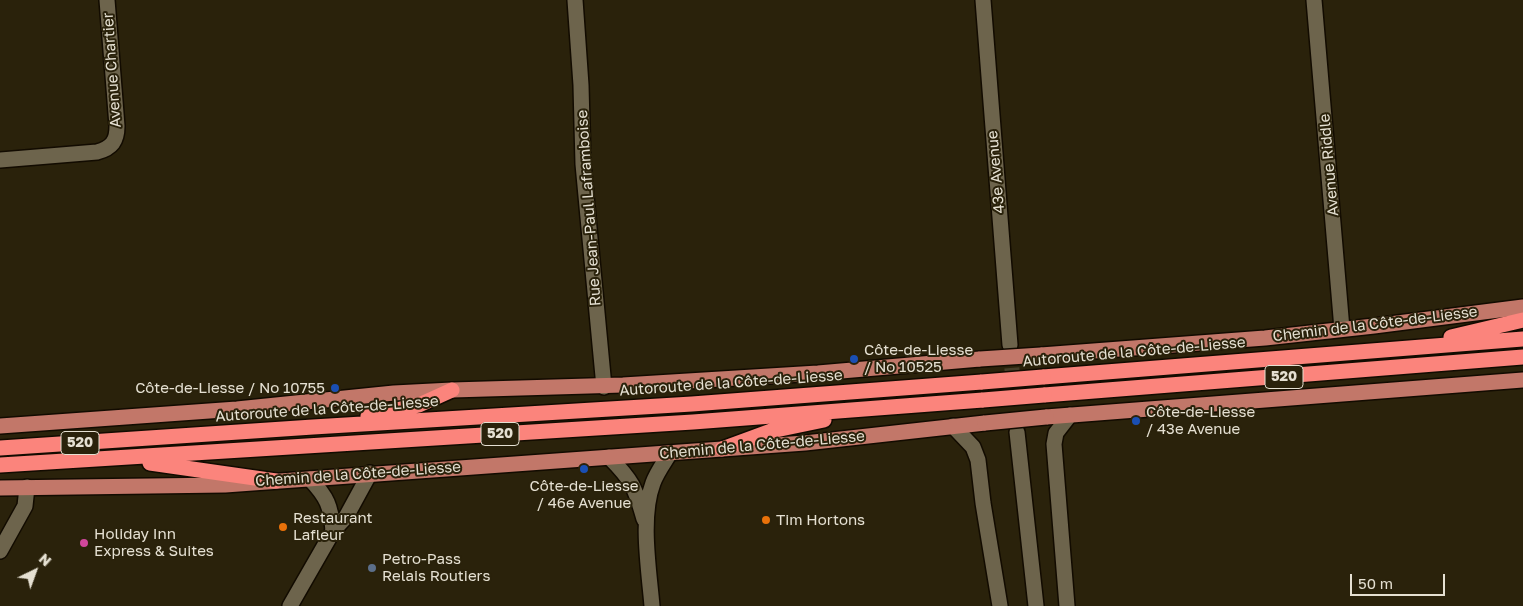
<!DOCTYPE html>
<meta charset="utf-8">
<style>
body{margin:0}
#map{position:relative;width:1523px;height:606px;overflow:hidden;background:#2a220b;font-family:"Golos Text",sans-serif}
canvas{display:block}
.north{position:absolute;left:10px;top:546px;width:50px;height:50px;-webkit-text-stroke:4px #2a220b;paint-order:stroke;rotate:42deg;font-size:14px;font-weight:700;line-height:20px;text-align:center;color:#e5e0d2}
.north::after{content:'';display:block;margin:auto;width:18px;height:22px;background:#e5e0d2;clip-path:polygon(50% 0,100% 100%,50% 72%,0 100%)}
.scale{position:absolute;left:1350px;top:574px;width:95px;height:22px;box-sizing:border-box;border:2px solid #e5e0d2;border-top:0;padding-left:6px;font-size:15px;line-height:18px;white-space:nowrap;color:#e5e0d2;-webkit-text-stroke:4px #2a220b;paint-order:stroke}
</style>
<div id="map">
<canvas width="1523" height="606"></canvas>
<div class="north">N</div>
<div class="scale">50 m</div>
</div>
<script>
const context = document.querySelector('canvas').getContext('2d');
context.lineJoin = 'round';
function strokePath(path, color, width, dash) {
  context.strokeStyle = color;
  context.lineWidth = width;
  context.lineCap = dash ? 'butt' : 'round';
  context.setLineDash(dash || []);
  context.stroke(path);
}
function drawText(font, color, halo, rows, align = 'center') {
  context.font = font + ' "Golos Text",sans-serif';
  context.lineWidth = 4;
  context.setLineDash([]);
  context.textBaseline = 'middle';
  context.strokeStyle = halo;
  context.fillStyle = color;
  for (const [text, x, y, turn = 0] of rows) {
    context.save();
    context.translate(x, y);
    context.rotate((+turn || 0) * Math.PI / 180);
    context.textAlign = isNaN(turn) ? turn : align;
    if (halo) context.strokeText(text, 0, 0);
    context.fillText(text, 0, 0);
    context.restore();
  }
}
const minorTunnel = new Path2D(`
 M1010,345l7,87`);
const minor = new Path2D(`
 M575,0l6,85 2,79 21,223
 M983,0l27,345
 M1314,0l28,329
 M0,160l97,-8c15,-4 20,-11 20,-26l-10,-126
 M953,426l20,21 5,13 5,43 17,103
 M1017,432l19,174
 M609,457c23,23 26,30 35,62
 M310,479c17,18 21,27 23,52
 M0,551l25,-45 2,-19
 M290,606l43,-75 13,-14 24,-44
 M652,606c-3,-36 -12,-89 1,-123 4,-11 11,-20 17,-30
 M1067,606l-13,-162 2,-11 14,-18`);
const major = new Path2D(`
 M1041,355l224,-17 109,-12 149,-19
 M1046,417l477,-37
 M0,426l237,-17 157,-16 58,-3 171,-5 195,-12 162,-14
 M0,488l225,-3 580,-42 180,-20`);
const highway = new Path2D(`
 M1451,337l72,-17
 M1043,377l480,-38
 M1044,395l479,-38
 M368,416l51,-11 33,-15
 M0,448l313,-21 379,-23 290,-22
 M722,449l49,-18 53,-11
 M150,463l126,18
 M0,465l693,-43 290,-22`);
const majorBridge = new Path2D(`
 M980,359l61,-4
 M985,423l61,-6`);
const highwayBridge = new Path2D(`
 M982,382l61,-5
 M983,400l61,-5`);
const markers = [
 [854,359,5,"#1a4fb4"],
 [335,388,5,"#1a4fb4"],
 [1136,421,5,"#1a4fb4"],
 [584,469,5,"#1a4fb4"],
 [766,520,5,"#e8710a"],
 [283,527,5,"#e8710a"],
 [84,543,5,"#d1479c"],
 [372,568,5,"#5c6f8a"]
];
const shields = [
 [1284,377,38],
 [500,434,38],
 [80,443,38]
];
const shieldNames = [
 ["520",1284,377],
 ["520",500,434],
 ["520",80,443]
];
const streetNames = [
 ["Avenue Chartier",112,70,-94],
 ["Avenue Riddle",1329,165,-95],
 ["43e Avenue",996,172,-95],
 ["Rue Jean-Paul Laframboise",589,208,-94],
 ["Chemin de la Côte-de-Liesse",1375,324,-7],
 ["Autoroute de la Côte-de-Liesse",1134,352,-5],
 ["Autoroute de la Côte-de-Liesse",731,383,-4],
 ["Autoroute de la Côte-de-Liesse",327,409,-4],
 ["Chemin de la Côte-de-Liesse",762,445,-5],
 ["Chemin de la Côte-de-Liesse",358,474,-4]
];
const poiNames = [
 ["Côte-de-Liesse",864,350],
 ["/ No 10525",864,367],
 ["Côte-de-Liesse / No 10755",325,388,"right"],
 ["Côte-de-Liesse",1146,412],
 ["/ 43e Avenue",1146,429],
 ["Côte-de-Liesse",584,486,"center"],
 ["/ 46e Avenue",584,503,"center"],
 ["Restaurant",293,518],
 ["Lafleur",293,535],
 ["Tim Hortons",776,520],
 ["Holiday Inn",94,534],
 ["Express & Suites",94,551],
 ["Petro-Pass",382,559],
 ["Relais Routiers",382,576]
];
strokePath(minorTunnel, '#463e29', 15, [15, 8]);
strokePath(minor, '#120b00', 18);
strokePath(major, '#120b00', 18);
strokePath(highway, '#120b00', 18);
strokePath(minor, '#6d644c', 15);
strokePath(major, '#c27769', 15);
strokePath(highway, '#fb847c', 15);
strokePath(majorBridge, '#120b00', 18, []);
strokePath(highwayBridge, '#120b00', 18, []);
strokePath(majorBridge, '#c27769', 15);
strokePath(highwayBridge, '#fb847c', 15);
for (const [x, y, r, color] of markers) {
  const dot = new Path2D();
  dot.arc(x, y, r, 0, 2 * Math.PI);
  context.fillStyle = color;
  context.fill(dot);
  strokePath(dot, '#2a220b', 2);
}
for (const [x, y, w] of shields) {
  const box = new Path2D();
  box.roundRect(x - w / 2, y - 11.5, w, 23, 4);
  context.fillStyle = '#2a220b';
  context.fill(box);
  strokePath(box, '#e5e0d2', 1);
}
drawText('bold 14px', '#e5e0d2', null, shieldNames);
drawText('15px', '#e5e0d2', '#2a220b', streetNames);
drawText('15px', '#e5e0d2', '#2a220b', poiNames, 'left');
</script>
